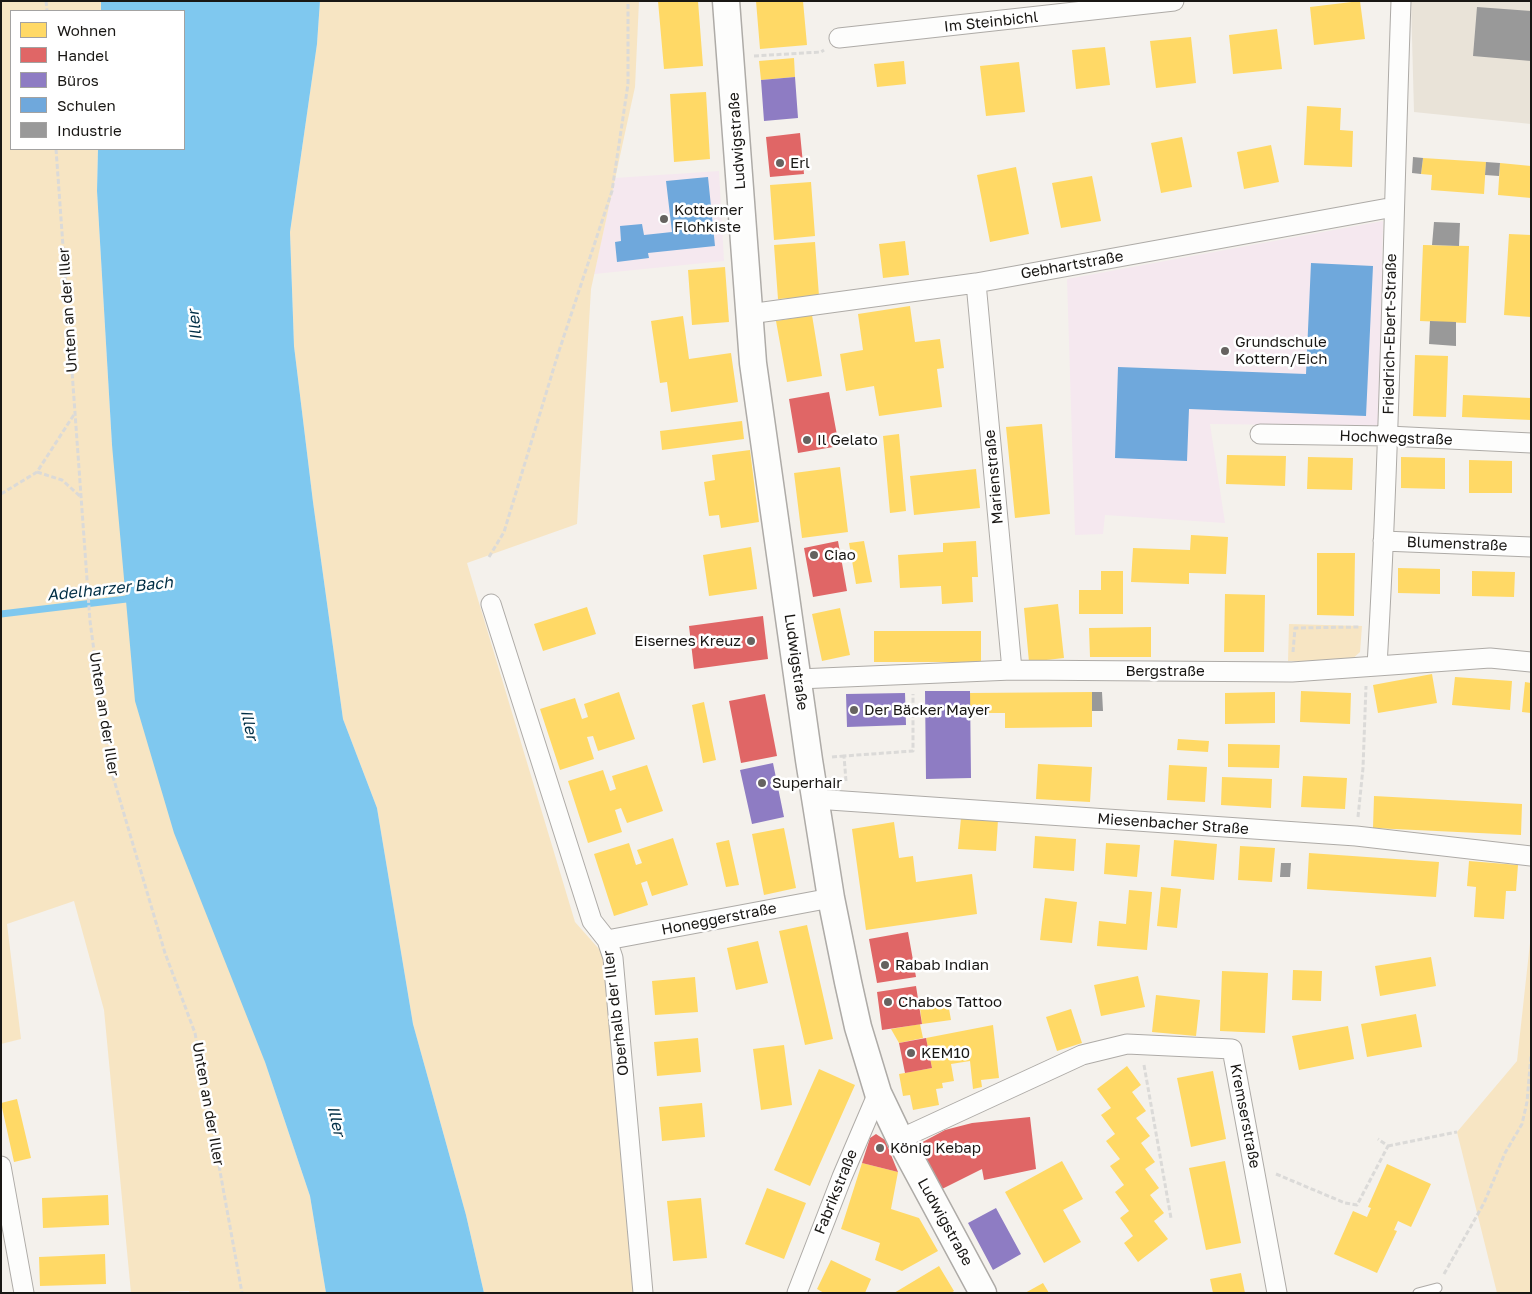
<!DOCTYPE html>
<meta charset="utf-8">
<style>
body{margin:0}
#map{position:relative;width:1532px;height:1294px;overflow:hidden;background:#f4f1ec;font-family:"Golos Text",sans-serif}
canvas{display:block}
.frame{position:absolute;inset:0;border:2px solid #191714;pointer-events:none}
.legend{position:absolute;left:10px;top:10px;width:175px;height:140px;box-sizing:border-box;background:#fff;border:1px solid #a3a2a1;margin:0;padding:6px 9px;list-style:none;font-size:15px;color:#191714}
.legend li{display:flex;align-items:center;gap:10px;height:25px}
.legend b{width:25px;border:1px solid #a3a2a1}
</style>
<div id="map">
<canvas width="1532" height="1294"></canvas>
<div class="frame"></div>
<ul class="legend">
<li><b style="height:14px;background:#ffd966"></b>Wohnen</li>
<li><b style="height:14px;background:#e06666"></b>Handel</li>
<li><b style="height:14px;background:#8e7cc3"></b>Büros</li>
<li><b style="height:14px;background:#6fa8dc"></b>Schulen</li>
<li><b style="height:14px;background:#999"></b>Industrie</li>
</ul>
</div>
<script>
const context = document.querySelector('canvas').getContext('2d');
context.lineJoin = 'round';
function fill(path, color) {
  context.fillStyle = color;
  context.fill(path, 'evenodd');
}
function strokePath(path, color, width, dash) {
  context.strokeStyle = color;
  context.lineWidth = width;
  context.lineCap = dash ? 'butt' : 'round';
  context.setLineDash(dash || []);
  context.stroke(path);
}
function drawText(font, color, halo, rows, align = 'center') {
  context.font = font + ' "Golos Text",sans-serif';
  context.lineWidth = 5;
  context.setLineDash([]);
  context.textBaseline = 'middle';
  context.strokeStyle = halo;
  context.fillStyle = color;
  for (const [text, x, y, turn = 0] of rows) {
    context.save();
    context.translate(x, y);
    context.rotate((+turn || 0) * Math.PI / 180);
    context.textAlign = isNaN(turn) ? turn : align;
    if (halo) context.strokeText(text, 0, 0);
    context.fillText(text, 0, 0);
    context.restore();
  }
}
const built = new Path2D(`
 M1411,1h120v123l-117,-12z`);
const education = new Path2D(`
 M719,171l5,90 -130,13 21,-96z
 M1383,221l-4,205 -169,-2 15,99 -120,-8 -2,19 -28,1 -8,-256z`);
const green = new Path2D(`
 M1,1h100v10h-90v138h87l-1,42 15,254 153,617 45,134 16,97h-136l-1,-2 -58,2 -27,-283 -30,-109 -67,23 14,115 -20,5z
 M320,1h319l-4,86 -44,202 -14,235 -110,39 108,359 32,36 28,335h-151l-18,-78 -53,-191 -36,-216 -34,-89 -30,-217 -19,-156 -4,-114 27,-188z
 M1289,624l73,2 -2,26 -11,10 -61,-1z
 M1531,934v359h-34l-40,-161 60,-71z`);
const water = new Path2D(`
 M101,1h219l-3,43 -27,188 4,114 19,156 30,217 34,89 36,216 53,191 18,78h-158l-16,-97 -45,-134 -91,-229 -39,-132 -23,-256 -15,-254 1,-42h86v-138h-83z`);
const homes = new Path2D(`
 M658,1h40l5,65 -39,3z
 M756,1h47l4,44 -47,4z
 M1360,1l5,38 -51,6 -4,-38z
 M1277,29l5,40 -49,5 -4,-39z
 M1191,37l5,46 -40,5 -6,-47z
 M1105,47l5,38 -34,4 -4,-39z
 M794,58l1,19 -34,3 -2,-19z
 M904,61l2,23 -29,3 -3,-23z
 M1019,62l6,50 -39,4 -6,-50z
 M706,92l4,67 -36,3 -4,-68z
 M1307,106l34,2 -1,22 13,1 -1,36 -48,-2z
 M1182,137l10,50 -31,6 -10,-50z
 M1271,145l8,37 -35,7 -7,-37z
 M1423,158l63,4 -2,32 -53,-4 1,-15 -11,-1z
 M1500,163l31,3v32l-33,-3z
 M1016,167l13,67 -39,8 -13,-67z
 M1092,176l9,45 -40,7 -9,-45z
 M811,182l4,54 -41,4 -4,-55z
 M1509,234l22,1v82l-27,-2z
 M905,241l4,34 -26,3 -4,-34z
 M815,242l4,54 -41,3 -4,-54z
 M1423,245l46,1 -3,77 -46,-2z
 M725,267l4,55 -37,3 -4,-55z
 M910,306l5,36 25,-3 4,29 -7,1 5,38 -63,9 -5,-30 -28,5 -6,-37 23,-4 -5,-36z
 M812,315l10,61 -35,6 -11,-61z
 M683,316l6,43 42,-6 7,49 -67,10 -4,-30 -7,1 -9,-62z
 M1415,355l33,1 -2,61 -33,-1z
 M1463,395l68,3v22l-69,-3z
 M742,421l2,18 -82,11 -2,-19z
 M1042,424l8,90 -35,4 -9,-91z
 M899,434l7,77 -16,2 -7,-77z
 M750,450l9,72 -38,6 -2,-13 -10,1 -5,-34 11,-2 -3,-25z
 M1227,455l59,1 -1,30 -59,-2z
 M1308,457l45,1 -1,32 -45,-1z
 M1401,457l44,1v31l-44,-1z
 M1469,460l43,1v32h-43z
 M840,467l8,65 -46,6 -8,-65z
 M976,469l4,39 -66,7 -4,-39z
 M1191,535l37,2 -2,37 -37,-1v11l-58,-2 2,-34 57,2z
 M864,541l8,41 -16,2 -7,-41z
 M976,541l2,36h-6l1,25 -31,2 -1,-18 -41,2 -2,-33 45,-3v-9z
 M751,547l6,42 -48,7 -6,-41z
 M1317,553h38l-1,63 -37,-1z
 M1398,568l42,1v25l-42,-1z
 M1101,571h22v43h-44v-24h22z
 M1472,571l43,1 -1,25 -42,-1z
 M1225,594l40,1 -1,57h-40z
 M1058,604l6,54 -35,4 -5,-54z
 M587,607l9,27 -53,17 -9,-27z
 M840,608l10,47 -28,6 -10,-47z
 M1151,627v30h-61l-1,-29z
 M874,631h107v31h-107z
 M1432,674l5,29 -59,10 -5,-28z
 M1455,677l57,4 -2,29 -58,-5z
 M1525,682l6,1v30l-9,-1z
 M1301,691l50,2 -1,31 -50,-2z
 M619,692l16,47 -37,12 -5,-15 -6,1 7,22 -34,11 -20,-61 35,-11 7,21 6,-2 -4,-13z
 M1092,692v35l-87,1v-15h-35v-20z
 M1275,692v31l-50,1v-31z
 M704,702l12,58 -13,3 -11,-58z
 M1178,739l31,2 -1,11 -31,-2z
 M1228,744l52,1 -1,23 -51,-1z
 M1038,764l54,3 -2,35 -54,-3z
 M647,765l16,46 -36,12 -6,-15 -6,2 7,22 -34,11 -20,-62 35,-11 7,21 6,-2 -4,-13z
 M1169,765l38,2 -2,35 -38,-2z
 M1303,776l44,2 -2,31 -44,-2z
 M1222,777l50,2 -1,29 -50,-3z
 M1374,796l148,8 -1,31 -148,-7z
 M961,818l37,2 -2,31 -38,-2z
 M894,822l5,36 14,-2 3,26 56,-8 5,40 -111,16 -14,-101z
 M784,828l12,60 -32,7 -12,-61z
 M1035,836l41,3 -2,32 -41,-3z
 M673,838l15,47 -36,11 -5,-15 -6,2 7,22 -34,11 -20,-62 35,-11 7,22 6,-2 -5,-13z
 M729,840l10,45 -13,2 -10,-44z
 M1174,840l43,4 -3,36 -43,-4z
 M1106,843l34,2 -3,32 -33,-3z
 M1240,846l35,2 -3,34 -34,-2z
 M1309,853l130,9 -3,35 -129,-8z
 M1469,861l49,4 -2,26h-10l-2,28 -30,-2 2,-30 -9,-1z
 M1161,887l20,2 -4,39 -20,-2z
 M1129,890l23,2 -5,58 -50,-4 2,-25 27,3z
 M1045,898l32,4 -5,41 -32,-3z
 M807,925l26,114 -28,6 -26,-114z
 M758,941l10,42 -32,7 -9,-42z
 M1431,957l5,29 -56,10 -5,-30z
 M1293,970l29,1 -1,30 -29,-1z
 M1222,971l46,2 -3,60 -45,-2z
 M1138,976l7,31 -44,9 -7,-31z
 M695,977l3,35 -43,3 -3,-34z
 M1156,995l44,5 -4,36 -44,-4z
 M948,1003l3,17 -29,4 -2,-16z
 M1071,1009l11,34 -25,8 -11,-34z
 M1416,1014l6,33 -55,10 -6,-33z
 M920,1024l3,14 -24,5 -8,-14z
 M993,1025l6,53 -18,2 1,7 -9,2 -3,-28 -19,3 3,17 -12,2 1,5 -7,1 3,16 -26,5 -3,-15 -7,1 -4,-22 33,-6 -6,-30z
 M1348,1026l6,33 -55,11 -7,-34z
 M698,1038l3,34 -44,4 -3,-34z
 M784,1045l8,60 -31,5 -8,-61z
 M1127,1066l14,19 -9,7 14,19 -10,7 14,18 -9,7 14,19 -10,7 14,19 -9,7 14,18 -10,8 14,18 -30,23 -14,-19 9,-7 -13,-18 9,-7 -14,-19 9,-7 -14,-19 10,-7 -14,-18 9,-7 -14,-19 10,-7 -14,-19z
 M819,1069l36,16 -45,101 -36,-16z
 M1213,1071l13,68 -35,8 -14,-69z
 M17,1099l14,59 -17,4 -13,-59z
 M702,1103l3,34 -43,4 -3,-34z
 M1062,1161l21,38 -20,11 18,32 -37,21 -39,-71z
 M1225,1161l16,82 -35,7 -17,-82z
 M862,1163l36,9 -7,37 28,9 19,33 -36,20 -27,-11 5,-17 -39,-14z
 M1387,1164l44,20 -20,43 -13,-6 -4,9 3,1 -20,42 -43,-19 19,-43 14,6 4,-9 -3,-1z
 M767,1188l39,15 -22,56 -39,-15z
 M108,1195l1,30 -66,3 -1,-30z
 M701,1198l6,60 -34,3 -6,-60z
 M105,1254l1,30 -66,2 -1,-29z
 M831,1260l40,19 -6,14h-41l-7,-4z
 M939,1266l15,25 -3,2h-57z
 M1241,1273l4,20h-32l-3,-14z
 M1043,1283l6,10h-24z`);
const shops = new Path2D(`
 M800,133l4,41 -34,3 -4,-40z
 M829,392l10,54 -41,7 -9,-54z
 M838,541l9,50 -34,6 -9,-49z
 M763,616l5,43 -74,10 -5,-43z
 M765,694l12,62 -36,7 -12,-62z
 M908,932l8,45 -39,6 -8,-44z
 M916,986l6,38 -40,6 -5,-38z
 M926,1038l6,30 -27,5 -6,-30z
 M1030,1117l6,52 -52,11 -2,-11 -40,20 -23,-45 26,-14 27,-7z
 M876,1134l9,6 13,32 -36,-9 8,-25z`);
const offices = new Path2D(`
 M795,77l3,41 -34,3 -3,-41z
 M925,691h45l1,87 -45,1z
 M905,693l1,32 -59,2 -1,-33z
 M773,763l11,54 -32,7 -12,-54z
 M996,1208l25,46 -28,16 -25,-47z`);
const schools = new Path2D(`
 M708,177l7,69 -67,7 1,5 -32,4 -2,-20 6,-1 -1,-15 22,-2 2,11 28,-3 -6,-51z
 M1311,263l62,3 -7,150 -177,-7 -2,52 -72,-3 3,-91 188,7z`);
const industry = new Path2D(`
 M1477,7l54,4v50l-58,-5z
 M1413,157l10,1 -2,16 -9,-1z
 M1486,162l14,1 -1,13 -14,-1z
 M1434,222l26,1 -1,23 -27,-1z
 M1430,321l26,1v24l-27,-2z
 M1092,692h10l1,19h-11z
 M1281,863h10l-1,14h-10z`);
const stream = new Path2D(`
 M1,614l134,-16`);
const path = new Path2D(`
 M46,1l1,10
 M754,56l67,-4 3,-2
 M56,149l34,472 19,142 56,190 30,80 47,260
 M37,472l25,8 19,17
 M1,494l36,-22 38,-59
 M489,557l15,-25 54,-178 54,-163 16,-107v-83
 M1293,652l2,-24 64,-1
 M832,757l12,-1
 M846,781l-2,-25 69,-5v-57
 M1358,817l5,-49 3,-82
 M1144,1065l27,153
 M1388,1146l69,-14
 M1276,1174l69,29 12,2 31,-59 -10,-7
 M1444,1274l40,-71 21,-50 17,-29 5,-22 4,-47`);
const lane = new Path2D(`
 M1418,1293l19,-5`);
const street = new Path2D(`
 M839,38l335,-37
 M976,283l36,387
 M749,314l227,-31 418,-76
 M1260,434l128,2 143,7
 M1383,541l148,6
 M491,604l101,317 15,19 6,18 30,335
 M1377,666c13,-221 16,-443 24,-665
 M798,679l214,-9 280,2 198,-14 41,4
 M815,799l541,37 175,20
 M607,940l224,-42
 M900,1139l182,-84 45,-11 105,5 45,244
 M1,1166l23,127
 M797,1293l45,-116 36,-84`);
const secondary = new Path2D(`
 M726,1l27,362 56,397 22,138 17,84 10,45 20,66 22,46 83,154`);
const markers = [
 [780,163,5,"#666360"],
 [664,219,5,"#666360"],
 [1225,351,5,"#666360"],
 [807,440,5,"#666360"],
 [814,555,5,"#666360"],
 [751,641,5,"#666360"],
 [854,710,5,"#666360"],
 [762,783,5,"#666360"],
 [885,965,5,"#666360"],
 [888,1002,5,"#666360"],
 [911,1053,5,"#666360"],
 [880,1148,5,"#666360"]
];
const streetNames = [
 ["Im Steinbichl",991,22,-6],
 ["Ludwigstraße",737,141,-94],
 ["Gebhartstraße",1072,265,-10],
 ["Unten an der Iller",68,310,-94],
 ["Friedrich-Ebert-Straße",1390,334,-89],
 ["Hochwegstraße",1396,438,2],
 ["Marienstraße",994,477,-95],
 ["Blumenstraße",1457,544,2],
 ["Ludwigstraße",796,662,82],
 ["Bergstraße",1165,671],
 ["Unten an der Iller",104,714,81],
 ["Miesenbacher Straße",1173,824,4],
 ["Honeggerstraße",719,919,-11],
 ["Oberhalb der Iller",616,1013,-97],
 ["Unten an der Iller",208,1104,80],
 ["Kremserstraße",1245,1116,79],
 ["Fabrikstraße",836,1192,-68],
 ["Ludwigstraße",945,1222,61]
];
const poiNames = [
 ["Erl",790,163],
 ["Kotterner",674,210],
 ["Flohkiste",674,227],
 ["Grundschule",1235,342],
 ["Kottern/Eich",1235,359],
 ["Il Gelato",817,440],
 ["Ciao",824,555],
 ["Eisernes Kreuz",741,641,"right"],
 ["Der Bäcker Mayer",864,710],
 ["Superhair",772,783],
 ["Rabab Indian",895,965],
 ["Chabos Tattoo",898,1002],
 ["KEM10",921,1053],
 ["König Kebap",890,1148]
];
const waterNames = [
 ["Iller",195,325,-96],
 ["Adelharzer Bach",110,589,-6],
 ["Iller",249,725,78],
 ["Iller",336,1121,77]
];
fill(built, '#e9e3d8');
fill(education, '#f5e8ef');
fill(green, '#f7e5c3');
fill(water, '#7fc8ef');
fill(homes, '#ffd966');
fill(shops, '#e06666');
fill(offices, '#8e7cc3');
fill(schools, '#6fa8dc');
fill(industry, '#999');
strokePath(stream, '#7fc8ef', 7);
strokePath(lane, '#aeaba7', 11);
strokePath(street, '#aeaba7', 21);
strokePath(secondary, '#aeaba7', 29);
strokePath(path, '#dbdad8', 3, [5, 2.5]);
strokePath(lane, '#fdfdfc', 9);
strokePath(street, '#fdfdfc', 19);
strokePath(secondary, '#fdfdfc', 26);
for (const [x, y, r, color] of markers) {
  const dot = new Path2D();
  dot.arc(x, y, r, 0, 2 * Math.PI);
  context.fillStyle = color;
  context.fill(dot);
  strokePath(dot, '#fff', 2);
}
drawText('15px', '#191714', '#fff', streetNames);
drawText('15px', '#191714', '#fff', poiNames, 'left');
drawText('italic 16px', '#002e45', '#fff', waterNames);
</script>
